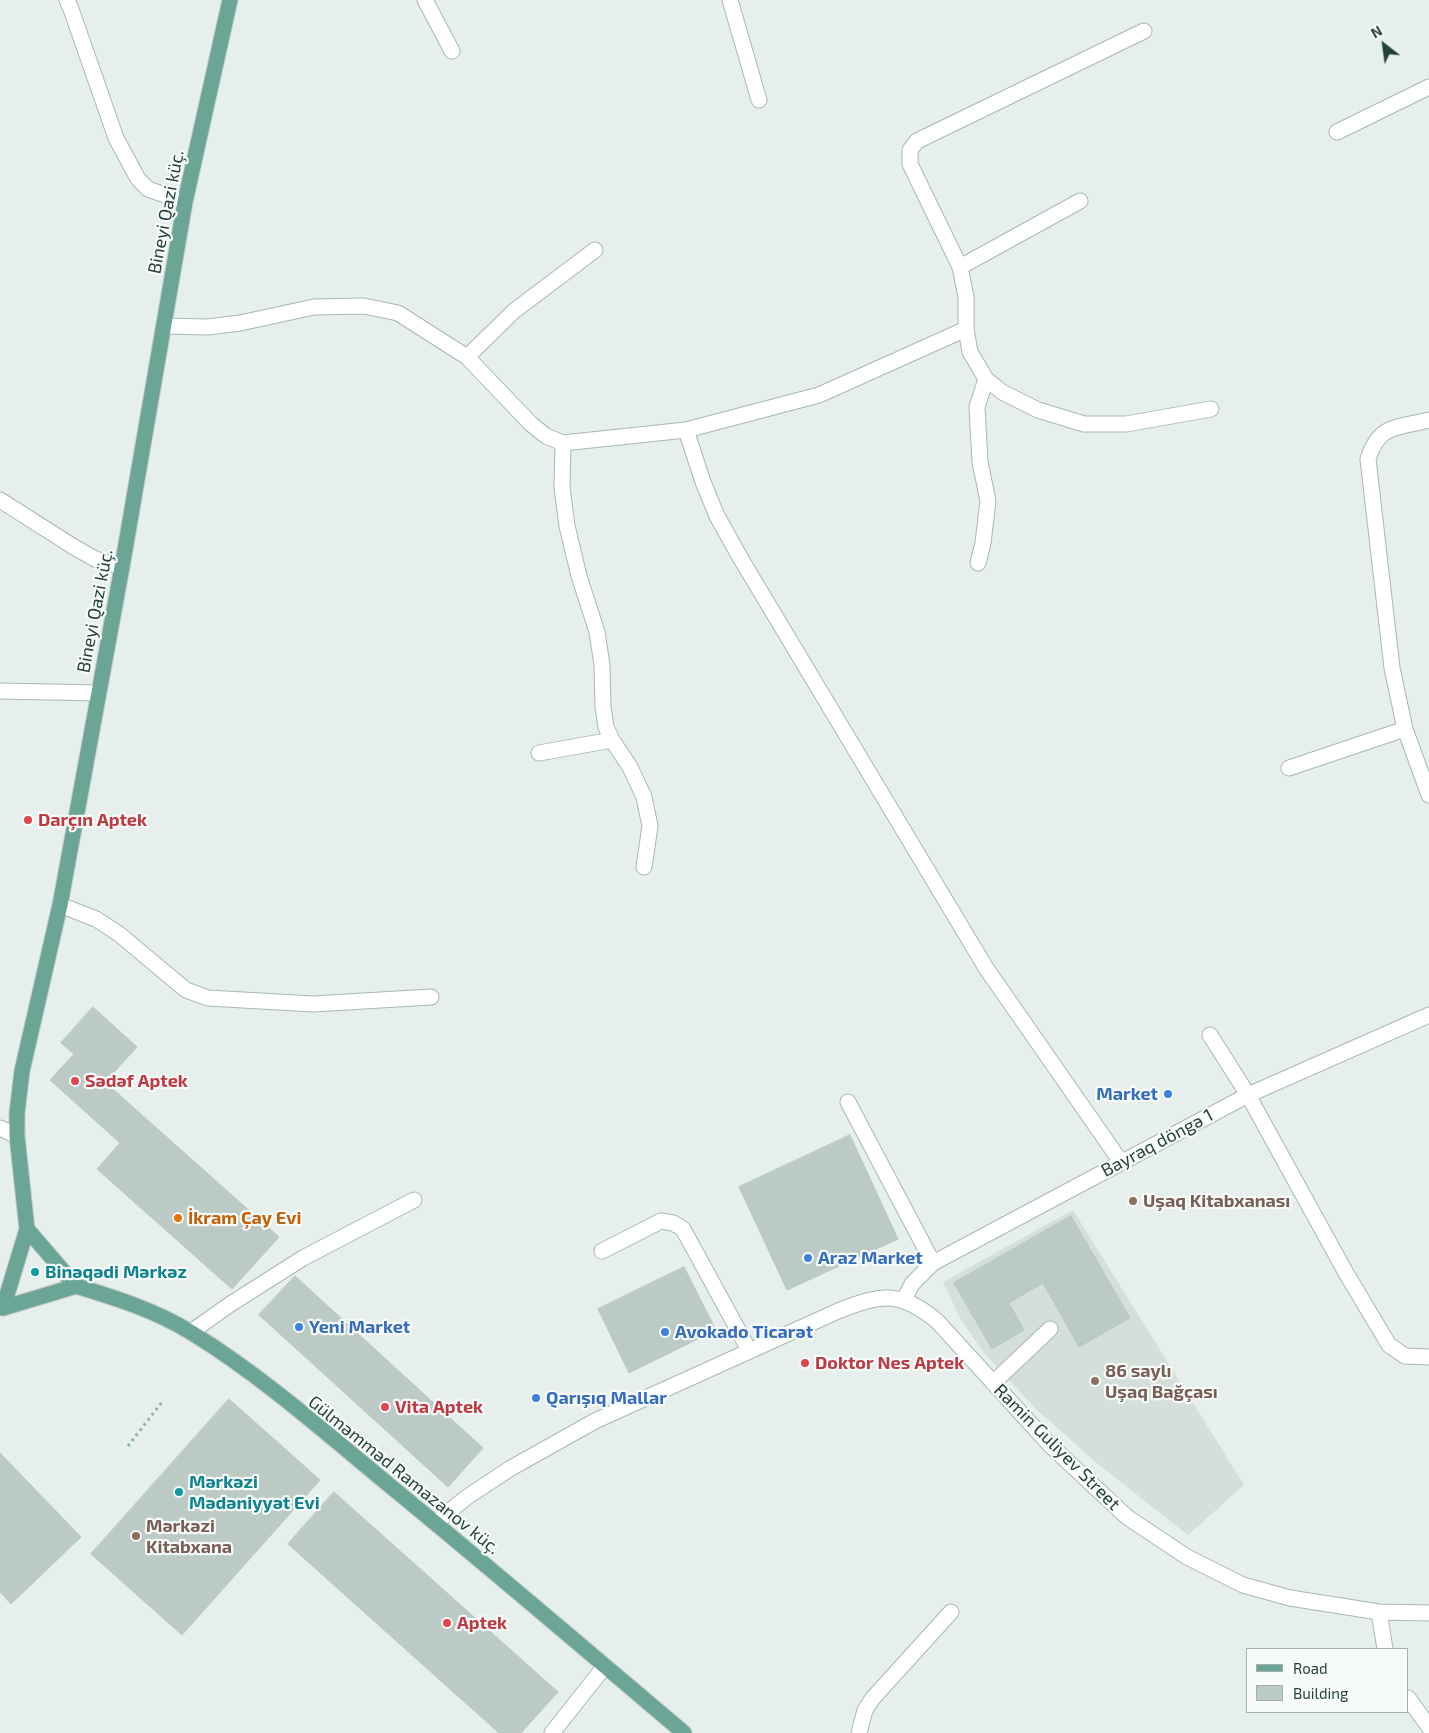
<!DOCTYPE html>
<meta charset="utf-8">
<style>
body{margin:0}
#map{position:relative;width:1429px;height:1733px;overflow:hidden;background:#e6efeb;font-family:"Exo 2",sans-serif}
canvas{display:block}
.legend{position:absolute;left:1246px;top:1648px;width:162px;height:65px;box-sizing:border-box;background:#f7fbf9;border:1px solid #a3b1ad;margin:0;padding:6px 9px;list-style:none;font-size:15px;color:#24423a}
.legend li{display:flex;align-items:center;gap:10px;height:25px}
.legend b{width:25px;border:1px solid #a3b1ad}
.north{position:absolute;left:1359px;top:20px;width:50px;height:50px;-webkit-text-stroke:4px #f7fbf9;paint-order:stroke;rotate:330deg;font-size:14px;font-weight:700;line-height:20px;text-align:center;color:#24423a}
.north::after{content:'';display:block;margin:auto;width:18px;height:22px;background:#24423a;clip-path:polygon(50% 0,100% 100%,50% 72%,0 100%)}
</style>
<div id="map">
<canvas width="1429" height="1733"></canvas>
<ul class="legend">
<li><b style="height:6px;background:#6aa596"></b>Road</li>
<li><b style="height:14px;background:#bbcac4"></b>Building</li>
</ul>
<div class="north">N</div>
</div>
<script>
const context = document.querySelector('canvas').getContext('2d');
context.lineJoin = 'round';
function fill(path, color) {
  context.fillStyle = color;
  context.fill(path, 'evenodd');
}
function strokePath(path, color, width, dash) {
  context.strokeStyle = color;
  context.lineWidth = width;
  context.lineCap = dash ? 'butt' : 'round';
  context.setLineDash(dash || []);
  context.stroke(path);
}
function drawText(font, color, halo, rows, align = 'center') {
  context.font = font + ' "Exo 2",sans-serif';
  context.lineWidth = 4.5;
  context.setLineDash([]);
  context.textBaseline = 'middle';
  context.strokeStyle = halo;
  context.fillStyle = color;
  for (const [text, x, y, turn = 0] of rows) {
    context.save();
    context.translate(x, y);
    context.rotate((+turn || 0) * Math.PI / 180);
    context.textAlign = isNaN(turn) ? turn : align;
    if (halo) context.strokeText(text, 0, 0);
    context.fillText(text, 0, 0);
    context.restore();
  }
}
const built = new Path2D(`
 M1073,1210l171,275 -56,50 -90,-71 -61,-54 -53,-57 -24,-35 -17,-36z`);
const building = new Path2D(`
 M93,1007l44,40 -32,35 174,155 -47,52 -135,-120 23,-26 -70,-63 24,-26 -13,-11z
 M850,1135l48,104 -111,51 -48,-103z
 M1071,1216l59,102 -51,29 -36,-64 -34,20 15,27 -32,19 -38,-66z
 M684,1267l32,63 -87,43 -31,-64z
 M295,1276l188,172 -35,39 -189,-172z
 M229,1399l91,81 -138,155 -91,-81z
 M0,1453l81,84 -70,67 -11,-12z
 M334,1492l224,200 -37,41h-22l-211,-189z`);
const path = new Path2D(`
 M128,1446l34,-44`);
const minor = new Path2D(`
 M67,0l4,9 45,129 22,41 10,10 37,13
 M425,0l27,51
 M730,0l29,100
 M1144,31l-227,110 -7,9v14l50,103 6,30v32l4,23 16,27 16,13 36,18 46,14h42l85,-15
 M1337,132l92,-45
 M960,267l120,-66
 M164,326l44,1 32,-4 74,-16 50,-1 34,7 69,44 64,67 15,12 17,7 123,-13 133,-35 147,-66
 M467,357l47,-46 81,-61
 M1429,420c-32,8 -50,4 -61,39l24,209 13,61 24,66
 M686,430l17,52 14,34 24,43 245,409 135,194
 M563,443l-1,44 5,39 12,50 18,56 5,33 1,42 3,20 6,13 18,27 14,30 6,29 -6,41
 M0,500l74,47 21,12 27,8
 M978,563l5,-20 5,-42 -8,-39 -3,-55 9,-28
 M0,691l98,2
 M539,753l73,-13
 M1289,768l116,-39
 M60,905l36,14 23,15 67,56 22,8 105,6 118,-7
 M1210,1035l38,60 98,178 43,72 16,11 24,1
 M848,1102l85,161
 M0,1128l17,8
 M602,1251l59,-30 12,2 10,6 66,121
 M904,1300l8,-16 21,-21 315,-168 181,-80
 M191,1332l38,-27 74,-47 111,-58
 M993,1383l57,-54
 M435,1523l32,-26 44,-29 84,-47 243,-110c44,-17 61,-21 99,10l113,124 77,72 60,40 56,28 47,13 89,14 50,1
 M1379,1612l6,37
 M1408,1698l21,29
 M552,1733l53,-67
 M859,1733l6,-23 8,-12 78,-86`);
const major = new Path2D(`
 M27,1229l49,57 -73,22 24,-79 -10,-93v-23l5,-42 38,-166 62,-338 63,-365 45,-202
 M76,1286c40,12 81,25 116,47 70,43 134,100 197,152 99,81 197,165 295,248`);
const markers = [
 [28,820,5,"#e0444e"],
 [75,1081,5,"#e0444e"],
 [1168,1094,5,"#3f7fe0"],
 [1133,1201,5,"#8d6e63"],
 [178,1218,5,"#e8710a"],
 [808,1258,5,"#3f7fe0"],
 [35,1272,5,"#0f9aa8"],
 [299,1327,5,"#3f7fe0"],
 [665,1332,5,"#3f7fe0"],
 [805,1363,5,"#e0444e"],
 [1095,1381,5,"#8d6e63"],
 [536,1398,5,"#3f7fe0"],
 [385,1407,5,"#e0444e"],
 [179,1492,5,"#0f9aa8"],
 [136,1536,5,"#8d6e63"],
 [447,1623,5,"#e0444e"]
];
const streetNames = [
 ["Bineyi Qazi küç.",166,212,-79],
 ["Bineyi Qazi küç.",95,611,-79],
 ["Bayraq döngə 1",1157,1143,-28],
 ["Ramin Guliyev Street",1057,1447,45],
 ["Gülməmməd Ramazanov küç.",404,1475,39]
];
const healthNames = [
 ["Darçın Aptek",38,820],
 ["Sədəf Aptek",85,1081],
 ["Doktor Nes Aptek",815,1363],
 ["Vita Aptek",395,1407],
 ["Aptek",457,1623]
];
const shopNames = [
 ["Market",1158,1094,"right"],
 ["Araz Market",818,1258],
 ["Yeni Market",309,1327],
 ["Avokado Ticarət",675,1332],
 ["Qarışıq Mallar",546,1398]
];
const educationNames = [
 ["Uşaq Kitabxanası",1143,1201],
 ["86 saylı",1105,1371],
 ["Uşaq Bağçası",1105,1392],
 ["Mərkəzi",146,1526],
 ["Kitabxana",146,1547]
];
const foodNames = [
 ["İkram Çay Evi",188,1218]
];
const cultureNames = [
 ["Binəqədi Mərkəz",45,1272],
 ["Mərkəzi",189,1482],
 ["Mədəniyyət Evi",189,1503]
];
fill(built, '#d4dfda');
fill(building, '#bbcac4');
strokePath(building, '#b8c9c2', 1);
strokePath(minor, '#a8b8b2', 17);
strokePath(major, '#c2cac8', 17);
strokePath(path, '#86b3a5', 3, [2.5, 4]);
strokePath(minor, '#fff', 15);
strokePath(major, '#6aa596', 15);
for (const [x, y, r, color] of markers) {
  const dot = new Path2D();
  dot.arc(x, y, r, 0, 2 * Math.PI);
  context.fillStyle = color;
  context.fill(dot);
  strokePath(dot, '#f7fbf9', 2);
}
drawText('18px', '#24423a', '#f7fbf9', streetNames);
drawText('bold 18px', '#be3a42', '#f7fbf9', healthNames, 'left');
drawText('bold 18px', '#366cbe', '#f7fbf9', shopNames, 'left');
drawText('bold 18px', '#785e54', '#f7fbf9', educationNames, 'left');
drawText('bold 18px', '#c56008', '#f7fbf9', foodNames, 'left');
drawText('bold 18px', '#0d838f', '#f7fbf9', cultureNames, 'left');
</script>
